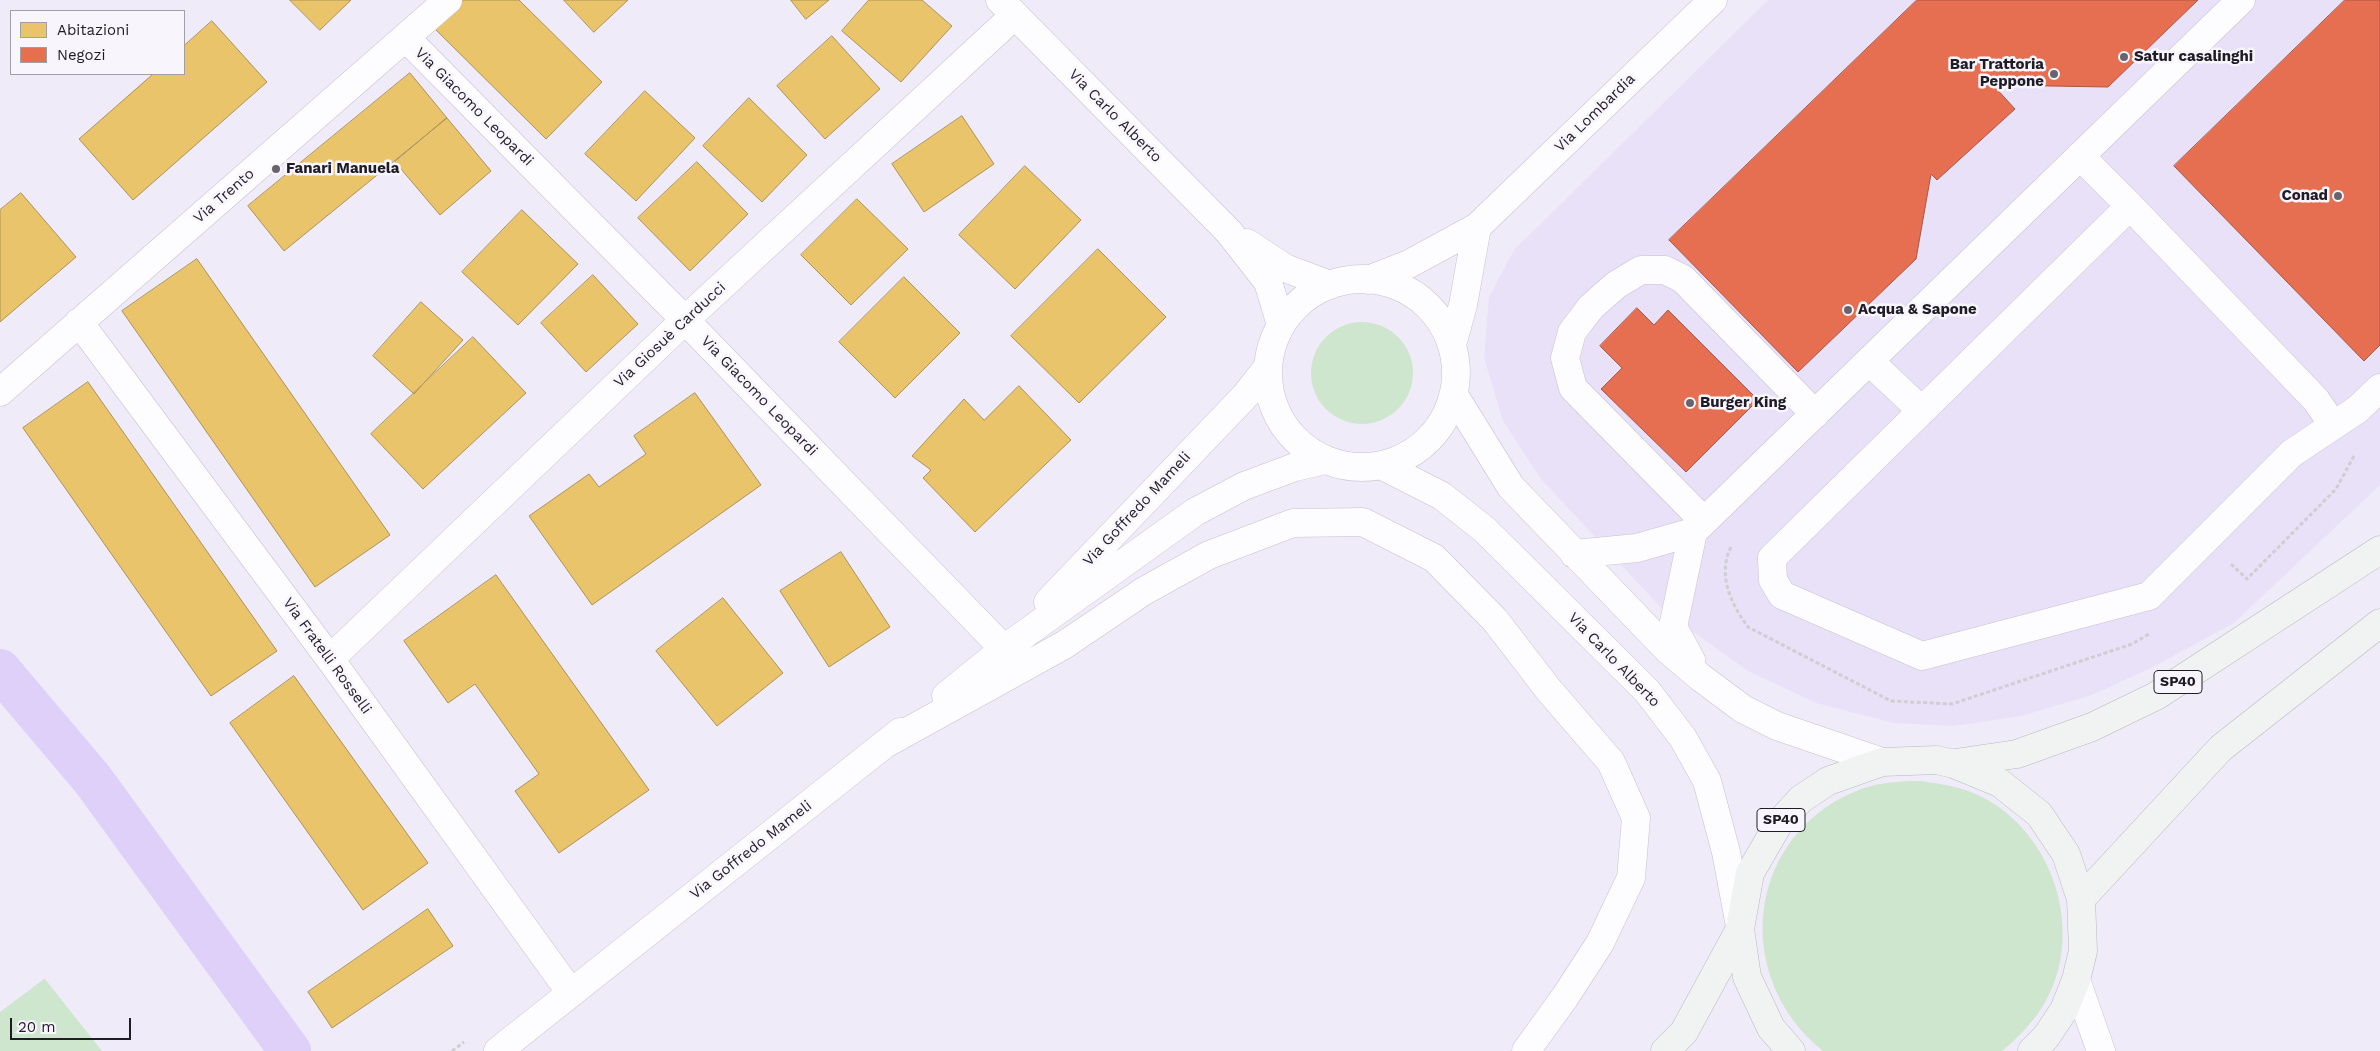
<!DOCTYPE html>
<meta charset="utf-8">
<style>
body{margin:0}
#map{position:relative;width:2380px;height:1051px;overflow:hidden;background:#f0ebf9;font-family:"Work Sans",sans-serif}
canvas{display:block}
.legend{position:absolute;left:10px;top:10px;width:175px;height:65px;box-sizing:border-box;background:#f8f6fc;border:1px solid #a19fa6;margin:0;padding:6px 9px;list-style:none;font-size:15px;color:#1f1c25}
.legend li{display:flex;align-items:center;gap:10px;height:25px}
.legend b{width:25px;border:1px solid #a19fa6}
.scale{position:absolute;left:10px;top:1018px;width:121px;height:22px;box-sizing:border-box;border:2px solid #1f1c25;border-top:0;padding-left:6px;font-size:15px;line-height:18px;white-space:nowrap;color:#1f1c25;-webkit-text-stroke:4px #f8f6fc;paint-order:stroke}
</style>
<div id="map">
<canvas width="2380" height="1051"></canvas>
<ul class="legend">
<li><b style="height:14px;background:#e9c46a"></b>Abitazioni</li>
<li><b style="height:14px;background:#e76f51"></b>Negozi</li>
</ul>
<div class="scale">20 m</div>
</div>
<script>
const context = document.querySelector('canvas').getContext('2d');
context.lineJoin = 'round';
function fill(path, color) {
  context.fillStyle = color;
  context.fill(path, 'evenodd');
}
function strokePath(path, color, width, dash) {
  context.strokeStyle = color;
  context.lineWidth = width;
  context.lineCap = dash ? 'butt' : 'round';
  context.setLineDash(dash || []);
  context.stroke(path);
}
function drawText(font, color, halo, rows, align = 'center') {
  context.font = font + ' "Work Sans",sans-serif';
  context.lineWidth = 5;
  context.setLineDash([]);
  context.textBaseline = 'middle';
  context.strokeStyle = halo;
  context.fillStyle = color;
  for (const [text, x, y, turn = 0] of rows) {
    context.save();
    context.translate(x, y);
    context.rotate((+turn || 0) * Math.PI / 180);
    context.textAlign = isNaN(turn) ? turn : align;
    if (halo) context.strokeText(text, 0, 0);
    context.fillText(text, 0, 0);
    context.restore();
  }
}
const built = new Path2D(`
 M1768,0h612v485l-146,138 -83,45 -59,27 -70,21 -69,10 -59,-3 -78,-20 -68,-32 -84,-60 -123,-132 -38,-58 -19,-63 5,-61 25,-47z`);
const green = new Path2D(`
 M1311 373a51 51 0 1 1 102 0a51 51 0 1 1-102 0Z
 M1921,781c21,3 41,6 59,15 74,36 107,138 63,210 -11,17 -25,32 -41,45h-179c-93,-75 -77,-218 38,-262 20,-7 40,-8 60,-8z
 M44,979h1l57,72h-102v-39z`);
const homes = new Path2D(`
 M290,0h61l-31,30z
 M459,0h60l83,82 -56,57 -113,-112z
 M564,0h64l-34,32z
 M791,0h38l-23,19z
 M869,0h53l30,26 -51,56 -59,-51z
 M212,21l55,61 -134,118 -54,-61 74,-65h31v-28z
 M832,36l48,53 -55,50 -48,-53z
 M410,73l37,45 -163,133 -36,-45z
 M645,91l50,47 -59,63 -51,-47z
 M749,98l58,57 -45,47 -59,-56z
 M962,116l32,48 -70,48 -32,-48z
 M447,118l44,53 -51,44 -45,-53z
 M697,162l51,52 -58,57 -52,-53z
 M1025,166l56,54 -66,69 -56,-54z
 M21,193l55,64 -76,65v-112z
 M857,199l51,50 -57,56 -50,-50z
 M522,210l56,54 -60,61 -56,-53z
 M1098,249l68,68 -87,86 -68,-67z
 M197,259l193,276 -75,52 -193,-276z
 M593,275l45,49 -52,48 -45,-49z
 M904,277l56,56 -65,65 -56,-56z
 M421,302l42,38 -49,54 -41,-38z
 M473,337l53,56 -103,96 -52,-55z
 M88,382l189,269 -66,45 -188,-268z
 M1019,386l52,54 -96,92 -52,-54 8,-8 -19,-14 52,-57 20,21z
 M695,393l66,92 -169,120 -63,-89 60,-42 10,13 47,-33 -12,-18z
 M841,552l49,75 -61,40 -49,-76z
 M496,575l153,215 -90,63 -44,-62 24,-17 -64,-90 -27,19 -44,-62z
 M723,598l60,75 -66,53 -61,-75z
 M294,676l134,187 -65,47 -133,-187z
 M428,909l25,37 -121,82 -24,-36z`);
const shops = new Path2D(`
 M1917,0h281l-90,87 -115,-2 22,24 -78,71 -6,-6 -15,85 -118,113 -129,-132z
 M2345,0h35v345l-16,16 -190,-195z
 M1637,308l17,17 14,-15 90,90 -72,72 -85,-83 21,-21 -22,-22z`);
const canal = new Path2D(`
 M0,670l93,110 197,271`);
const path = new Path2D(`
 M1731,547c-14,28 0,57 17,80l143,74 61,3 180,-60 17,-10
 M2231,564l16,15 89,-90 18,-33
 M452,1051l12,-9`);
const minor = new Path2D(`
 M1000,0l229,232 39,50 13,43
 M406,38l279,282 319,329
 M2080,156l50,50
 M1247,243l38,25 45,17
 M1268 373a94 94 0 1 1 188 0a94 94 0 1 1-188 0Z
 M1368,280l41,-16 68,-37 236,-227
 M79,322l251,337 241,334
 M1452,345l11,-40 14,-78
 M1869,361l53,50
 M0,392l448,-392
 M1454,395l57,92 156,162 33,28 43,32 34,17 105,36
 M2333,425l-17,-25 -186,-194 -358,352 1,22 9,15 140,61 227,-60 143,-143 66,-44 22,-21
 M1381,465l61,31 43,34 162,161 36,47 24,43 19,71 14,74
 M1704,521l-131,-133 -8,-30 7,-26 19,-25 25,-22 25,-15h24l18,9 132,135
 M1574,554l63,-6 56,-16 548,-532
 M1048,602l198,-207 22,-28
 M330,659l355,-339 330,-305
 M1691,660l-18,-33 20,-95
 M946,696l58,-47 191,-137 49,-26 51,-19 30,-7
 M885,744l179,-99 80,-54 65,-36 84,-32 70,-1 71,36 61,62 53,69 63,73 25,56 -5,60 -31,65 -35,54 -39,54
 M2076,980l25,71
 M498,1051l402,-319`);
const major = new Path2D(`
 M1955,763l62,-9 75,-27 64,-31 224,-146
 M2081,899l140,-151 159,-125
 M1665,1051l19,-19 56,-103
 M1791,1051l-20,-23 -24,-51 -7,-48 10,-56 29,-50 22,-24 27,-18 54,-19 55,-2 17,4 46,19 39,31 27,40 15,45 2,52 -7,29 -12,30 -18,27 -14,14`);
const markers = [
 [2124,57,5,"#68646f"],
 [2054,74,5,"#68646f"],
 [276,169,5,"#68646f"],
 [2338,196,5,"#68646f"],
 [1848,310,5,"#68646f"],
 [1690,403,5,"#68646f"]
];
const shields = [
 [2178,682,48],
 [1781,820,48]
];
const shieldNames = [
 ["SP40",2178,682],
 ["SP40",1781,820]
];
const poiNames = [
 ["Satur casalinghi",2134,57],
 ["Bar Trattoria",2044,65,"right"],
 ["Peppone",2044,82,"right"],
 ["Fanari Manuela",286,169],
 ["Conad",2328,196,"right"],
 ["Acqua & Sapone",1858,310],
 ["Burger King",1700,403]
];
const streetNames = [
 ["Via Giacomo Leopardi",474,107,45],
 ["Via Lombardia",1595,113,-44],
 ["Via Carlo Alberto",1115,116,45],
 ["Via Trento",224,196,-41],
 ["Via Giosuè Carducci",670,335,-43],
 ["Via Giacomo Leopardi",759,396,46],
 ["Via Goffredo Mameli",1137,509,-47],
 ["Via Fratelli Rosselli",327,656,54],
 ["Via Carlo Alberto",1614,660,46],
 ["Via Goffredo Mameli",751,850,-38]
];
fill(built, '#e9e1f8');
fill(green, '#cee6ce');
fill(homes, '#e9c46a');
strokePath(homes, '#ac9255', 1);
fill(shops, '#e76f51');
strokePath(shops, '#ab5644', 1);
strokePath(canal, '#dfd0f9', 42);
strokePath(minor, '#c6c2ce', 29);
strokePath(major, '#b7bbba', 29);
strokePath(path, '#cfced2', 3, [4, 2.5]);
strokePath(minor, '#fdfcfe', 28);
strokePath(major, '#f0f3f1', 28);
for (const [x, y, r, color] of markers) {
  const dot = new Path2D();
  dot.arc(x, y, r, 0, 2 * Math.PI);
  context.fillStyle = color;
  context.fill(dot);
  strokePath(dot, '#f8f6fc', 2);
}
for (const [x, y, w] of shields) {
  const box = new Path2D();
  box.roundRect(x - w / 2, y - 11.5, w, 23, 4);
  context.fillStyle = '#f8f6fc';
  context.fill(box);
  strokePath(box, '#1f1c25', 1);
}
drawText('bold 14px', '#1f1c25', null, shieldNames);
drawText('bold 15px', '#1f1c25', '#f8f6fc', poiNames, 'left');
drawText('15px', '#1f1c25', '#f8f6fc', streetNames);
</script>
